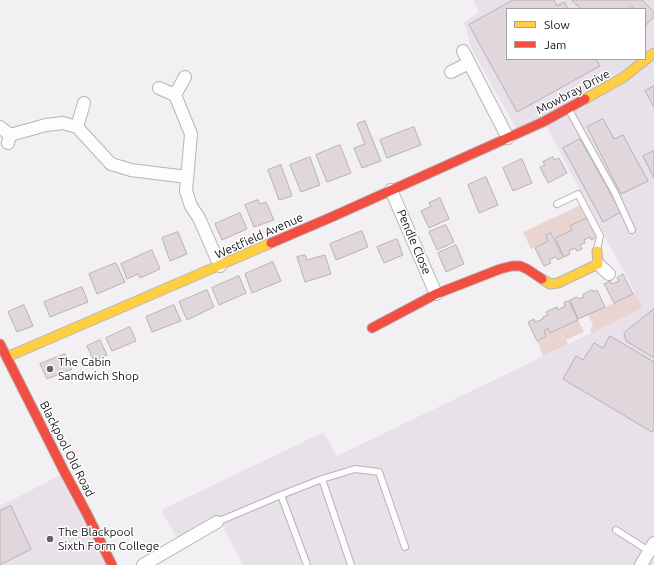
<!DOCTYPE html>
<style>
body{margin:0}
#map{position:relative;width:654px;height:565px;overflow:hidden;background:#f3f0f4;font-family:Ubuntu,sans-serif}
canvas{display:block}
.legend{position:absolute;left:506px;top:8px;width:140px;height:52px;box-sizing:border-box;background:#fff;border:1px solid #a1a1a1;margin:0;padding:5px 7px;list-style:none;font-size:12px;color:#151415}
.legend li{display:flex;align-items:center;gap:8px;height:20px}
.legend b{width:20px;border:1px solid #a1a1a1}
</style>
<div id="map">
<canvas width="654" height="565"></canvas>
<ul class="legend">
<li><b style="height:5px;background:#ffcf43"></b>Slow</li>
<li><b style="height:5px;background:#f24e42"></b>Jam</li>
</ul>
</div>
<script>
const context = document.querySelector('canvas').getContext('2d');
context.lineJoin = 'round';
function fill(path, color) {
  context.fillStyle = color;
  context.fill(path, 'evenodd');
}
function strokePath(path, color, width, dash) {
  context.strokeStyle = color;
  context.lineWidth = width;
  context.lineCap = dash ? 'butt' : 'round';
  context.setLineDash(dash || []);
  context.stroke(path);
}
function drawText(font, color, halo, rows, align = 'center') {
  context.font = font + ' Ubuntu,sans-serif';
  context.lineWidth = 3;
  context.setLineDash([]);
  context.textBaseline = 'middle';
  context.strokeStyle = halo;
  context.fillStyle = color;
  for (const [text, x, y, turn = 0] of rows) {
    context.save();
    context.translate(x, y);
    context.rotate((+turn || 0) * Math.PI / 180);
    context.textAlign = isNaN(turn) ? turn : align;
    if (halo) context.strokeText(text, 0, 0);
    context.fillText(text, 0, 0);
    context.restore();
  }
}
const built = new Path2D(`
 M473,0h181v565h-411l-25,-48 -41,21 -16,-28 163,-78 13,24 306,-148 -99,-186 -25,11 -42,-74 -7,-14 -6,-23 15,-10zM507,9h138v50h-138z
 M65,473l47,92h-112v-59z`);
const green = new Path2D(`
 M581,205l7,13 -18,8 2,4 -17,8 -3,-5 -6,3 2,5 -17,8 -8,-17z
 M635,293l8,15 -51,25 -2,-3 3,-5 -5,-10z
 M578,320l6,12 -18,8 2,4 -25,12 -6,-15 9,-5 -2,-5 4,-3z`);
const building = new Path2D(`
 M513,0h41l3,6 7,-4 4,7h-61v50h89l4,7 -83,46 -48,-87z
 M572,0h70l12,12v5l-9,9v-17h-11l-3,-3 -3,3h-47z
 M654,86v21l-9,-16z
 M603,119l11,20 9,-4 25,46 -27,13 -34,-67z
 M365,121l16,40 -19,7 -8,-20 11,-4 -8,-20z
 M414,127l7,18 -34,13 -7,-18z
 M580,139l41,73 -18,10 -40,-74z
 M340,145l11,28 -24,9 -11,-27z
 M654,151v27l-11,-22z
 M310,157l10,28 -19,7 -11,-27z
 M553,157l2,3 4,-2 8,15 -19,10 -8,-16 5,-2 -2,-3z
 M522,159l10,24 -19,8 -10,-23z
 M281,165l11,31 -13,4 -11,-30z
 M486,177l12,28 -19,8 -11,-28z
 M440,198l9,21 -20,9 -8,-17 10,-5 -2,-3z
 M258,200l2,4 6,-2 8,18 -20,7 -9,-22z
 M240,213l7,16 -25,11 -7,-16z
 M588,218l9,19 -6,3 -1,-3 -6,3 1,3 -5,2 2,4 -5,2 -2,-3 -6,3 1,3 -6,3 -9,-19 17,-8 -2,-4z
 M446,225l8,17 -17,8 -8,-18z
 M362,231l6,16 -32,13 -6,-16z
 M178,232l9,22 -17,7 -8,-23z
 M551,233l12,24 -5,3 -2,-3 -7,3 2,3 -7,3 -9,-18 13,-7 -2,-5z
 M397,239l6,16 -19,8 -7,-16z
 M456,245l8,19 -18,8 -8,-19z
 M152,250l8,19 -20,9 -2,-4 -11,5 -6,-15z
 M305,255l2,5 18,-5 6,19 -26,8 -8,-25z
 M273,262l8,19 -29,12 -7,-19z
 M116,263l9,19 -28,12 -8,-20z
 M623,274l10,20 -19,9 -10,-19 6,-3 2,3 7,-3 -2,-3z
 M239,276l7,17 -27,12 -7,-17z
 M82,287l6,15 -38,15 -6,-15z
 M207,290l7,17 -27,13 -8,-18z
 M592,290l1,2 4,-2 8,17 -27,12 -8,-19 7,-3 2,2 5,-2 -1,-2z
 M569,301l9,19 -28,13 -2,-5 -4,3 2,5 -9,5 -9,-19 6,-3 1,3 8,-3v-2l5,-2 -2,-3 11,-5 1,3 7,-4 -1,-3z
 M24,305l9,21 -16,6 -9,-20z
 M174,305l7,16 -29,11 -6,-15z
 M654,309v49l-28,-17 -2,-8z
 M130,327l6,14 -24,10 -6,-13z
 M610,336l44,26v67l-2,3 -89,-53 13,-23 7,4 11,-17 9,5z
 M100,340l7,15 -13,6 -7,-15z
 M65,354l7,15 -25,10 -7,-15z
 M11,506l20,43 -31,16v-54z`);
const lane = new Path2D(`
 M569,110l46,83 17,37
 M557,204l21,-10 22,42 -3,14
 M322,479l29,86
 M281,495l26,70
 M217,522l64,-27 41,-16 33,-10 24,3 26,75
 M616,530l33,21`);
const street = new Path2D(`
 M463,51l45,87
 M451,72l18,-9
 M159,88l16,7 16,39 -5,57 5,15 8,12 21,48
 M175,95l10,-18
 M0,127l10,8
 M77,127l7,-24
 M8,143l2,-8 36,-10 17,-2 14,4 34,37 20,6 56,7
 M391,190l45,104
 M598,264l11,10
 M143,565l74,-43
 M641,565l13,-22`);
const slow = new Path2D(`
 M585,99l39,-22 30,-24
 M542,279l8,5 8,-1 40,-19 -1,-13
 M7,357l264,-114`);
const jam = new Path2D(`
 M271,243l63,-27 209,-94 42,-23
 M372,328l64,-34 64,-25 12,-3h8l7,3 15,10
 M0,344l65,129 22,41 25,51`);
const markers = [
 [50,369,4,"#636163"],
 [50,539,4,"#636163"]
];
const streetNames = [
 ["Mowbray Drive",573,92,-28],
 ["Westfield Avenue",259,236,-24],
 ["Pendle Close",414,242,67],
 ["Blackpool Old Road",67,449,63]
];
const poiNames = [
 ["The Cabin",58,362],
 ["Sandwich Shop",58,376],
 ["The Blackpool",58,532],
 ["Sixth Form College",58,546]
];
fill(built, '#e9e1e9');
fill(green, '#e9d4d2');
fill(building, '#e1d6db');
strokePath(building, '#b5b2b4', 1);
strokePath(lane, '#b6b4b6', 8);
strokePath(street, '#b6b4b6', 14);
strokePath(slow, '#b6b4b6', 11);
strokePath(jam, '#b6b4b6', 11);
strokePath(lane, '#fdfdfd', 6);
strokePath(street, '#fdfdfd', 12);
strokePath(slow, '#ffcf43', 9);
strokePath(jam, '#f24e42', 9);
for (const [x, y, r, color] of markers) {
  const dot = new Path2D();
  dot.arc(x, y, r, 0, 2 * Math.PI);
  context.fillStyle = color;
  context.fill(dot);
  strokePath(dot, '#fff', 1.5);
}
drawText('12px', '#151415', '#fff', streetNames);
drawText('12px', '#151415', '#fff', poiNames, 'left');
</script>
